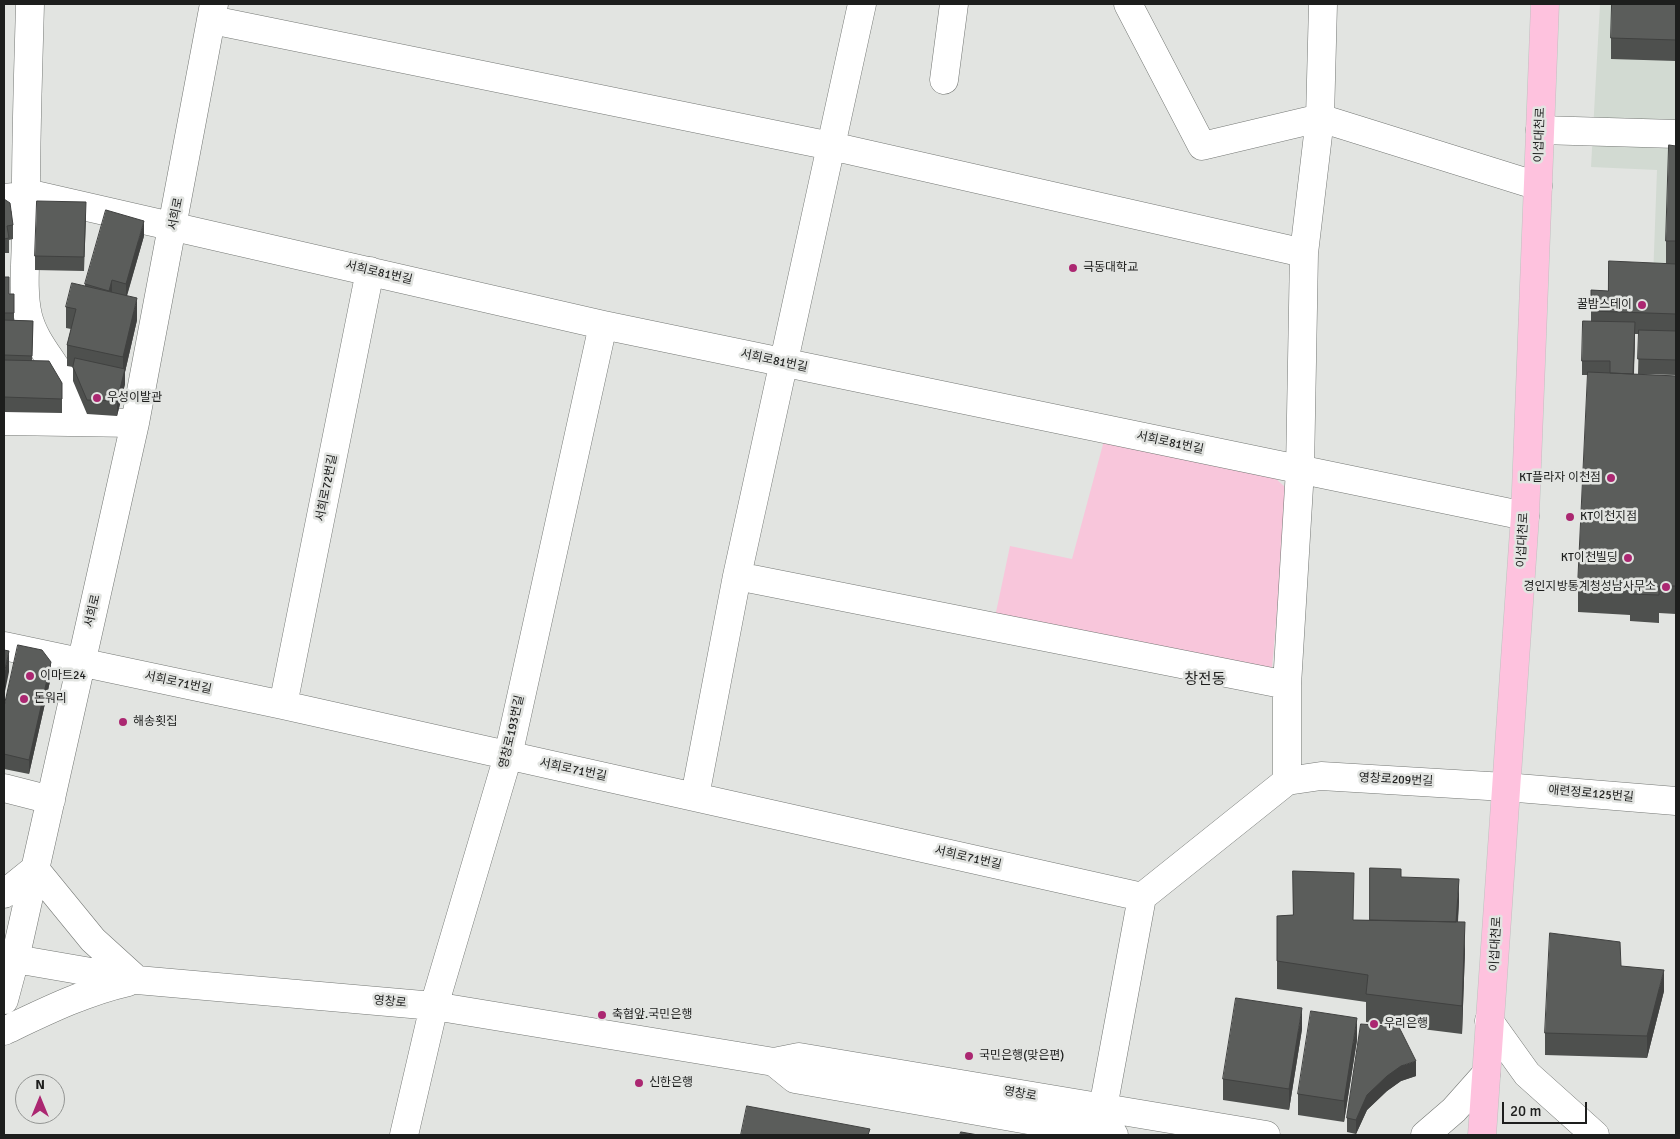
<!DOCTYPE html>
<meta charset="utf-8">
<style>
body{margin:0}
#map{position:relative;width:1680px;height:1139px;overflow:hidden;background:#e2e4e1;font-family:Signika,sans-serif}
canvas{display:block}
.frame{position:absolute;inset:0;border:5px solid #1d1e1d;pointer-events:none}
.north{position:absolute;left:15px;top:1074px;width:50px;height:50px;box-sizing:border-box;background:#e2e4e1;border:1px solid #939593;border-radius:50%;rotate:0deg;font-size:14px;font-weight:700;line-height:20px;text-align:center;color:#1d1e1d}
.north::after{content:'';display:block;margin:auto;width:18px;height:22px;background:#ab2771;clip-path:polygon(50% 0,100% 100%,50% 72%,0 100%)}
.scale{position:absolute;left:1502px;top:1102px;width:85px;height:22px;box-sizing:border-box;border:2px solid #1d1e1d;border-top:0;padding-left:6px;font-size:15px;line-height:18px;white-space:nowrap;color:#1d1e1d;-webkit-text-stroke:4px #e2e4e1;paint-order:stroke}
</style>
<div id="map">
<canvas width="1680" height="1139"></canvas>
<div class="frame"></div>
<div class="north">N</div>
<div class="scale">20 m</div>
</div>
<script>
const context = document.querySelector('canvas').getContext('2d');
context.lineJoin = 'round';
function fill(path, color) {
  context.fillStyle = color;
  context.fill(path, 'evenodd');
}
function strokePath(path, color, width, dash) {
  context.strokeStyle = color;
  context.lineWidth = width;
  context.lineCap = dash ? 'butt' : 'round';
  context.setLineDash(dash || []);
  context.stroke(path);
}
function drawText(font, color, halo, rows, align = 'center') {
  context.font = font + ' Signika,"Noto Sans KR",sans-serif';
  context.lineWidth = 5;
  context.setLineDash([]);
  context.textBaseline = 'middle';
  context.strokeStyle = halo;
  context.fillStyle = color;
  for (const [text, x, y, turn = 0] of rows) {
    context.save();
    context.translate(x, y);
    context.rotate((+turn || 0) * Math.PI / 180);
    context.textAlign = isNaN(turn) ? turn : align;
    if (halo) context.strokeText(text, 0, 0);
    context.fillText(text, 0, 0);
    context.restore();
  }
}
const built = new Path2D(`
 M1600,4h76v276l-23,-1 4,-109 -66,-3z`);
const green = new Path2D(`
 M1105,437l162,34 17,15 3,12 -15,170 -277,-51 15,-71 62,13z`);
const minor = new Path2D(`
 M30,4c-2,76 -5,152 -4,228 0,27 -4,58 2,84 10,40 48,60 45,106
 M1128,4l74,142 118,-28 218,68
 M212,20l619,126 473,107
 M944,80l10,-76
 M1540,130l136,4
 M4,198l31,-3 568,130 922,191
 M4,421l131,2
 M737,576l550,109
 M4,646l279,59 859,192
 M283,705l87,-434
 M1287,781l34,-5 184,11 171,14
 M4,788l47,12
 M695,796l42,-220 125,-572
 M4,894l31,-25 58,71 44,40
 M4,957l133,23 297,26 340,56 25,-5 467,78
 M4,1000l11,-41 120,-536 79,-419
 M1489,1021l38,53 68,61
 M4,1031c40,-19 80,-39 124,-49
 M774,1062l21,17 319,56
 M404,1135l30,-129 74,-250 95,-431
 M1098,1135l44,-238 145,-116v-96l13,-215 4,-217 16,-135 3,-114
 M1425,1135l29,-25 32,-36`);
const major = new Path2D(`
 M1482,1135l43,-619 20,-512`);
const wall = new Path2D(`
 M1676,4v57l-65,-2v-21z
 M1676,146v229l-38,-1 1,-40h-4l-1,40 42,2v238l-17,-1v10l-29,-2v-6l-52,-3v-27l10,-210h-6v-14l9,-40v-31l17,1 58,-27v-23z
 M4,199l9,26v14l-4,1v13h-5z
 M86,217l-2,54 -49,-1v-14z
 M144,236l-17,60 10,24 -12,52v12l-8,32 -30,-2 -14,-33v-14l-6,-1v-21l4,-16 -5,-1v-21l19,-21v-2z
 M4,277l5,17h5v26l19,1 -1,40 30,22v30l-58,-1z
 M51,677l-22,97 -25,-5v-62z
 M1401,877l58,24 -1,21 7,28 -3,84 -96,-12v-20l-89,-13v-73l16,-1 61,5h16z
 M1621,966l43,25 -17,67 -102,-3v-22z
 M1361,1024l55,52 -15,5 -14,10 -20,19 -11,24 -9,-2v-14z
 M1302,1029l-13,81 -66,-10v-21z
 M1357,1040l-13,82 -46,-7v-21z`);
const shadedWall = new Path2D(`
 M144,221v15l-18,62v-14z
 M112,280v14l-3,-3z
 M137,298v22l-12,52v12l-8,32v-15l6,-25v-19z
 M1635,322v15l-2,55v-15z
 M9,651v21l-5,24v-21z
 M51,662v15l-22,97v-14z
 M1459,879v22l-3,45v-22z
 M1465,922v28l-3,84v-28z
 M1664,970v21l-17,67v-22z
 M1302,1008v21l-13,81v-21z
 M1357,1018v22l-13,82v-21z
 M1416,1061v15l-15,5 -14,10 -20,19 -11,24v-14l11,-25 20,-19 14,-10z`);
const building = new Path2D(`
 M1612,4h64v36l-65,-2z
 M1669,145l7,1v95h-10z
 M4,199l6,4 3,22 -6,1 2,12 -5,1z
 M37,201l49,1 -2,55 -49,-1z
 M106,210l38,11 -18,63 -14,-4 -3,11 -24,-7z
 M1609,261l67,3v50l-85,-3v-21l17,1z
 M4,277h5v17h5v19h-10z
 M72,283l65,15 -14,59 -56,-12 9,-36 -10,-2z
 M4,320l29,1 -1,35 -28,-1z
 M1583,321l52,1 -2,52 -23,-1v-12h-28z
 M1639,330l37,1v29l-38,-1z
 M75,358l50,11 -8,32 -30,-1 -14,-33z
 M4,360l45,1 13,22v16l-58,-2z
 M1588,372l88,4v210h-17v9l-29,-1v-7l-52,-2z
 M18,645l24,5 9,12 -22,98 -25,-6v-47z
 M4,650l5,1 -5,24z
 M1370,868l31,1v8l58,2 -3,43 -86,-2z
 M1293,871l61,2 -1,47 112,2 -3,84 -96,-12 2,-19 -91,-14v-45l16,-1z
 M1550,933l70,9 1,24 43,4 -17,66 -102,-3z
 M1236,998l66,10 -13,81 -66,-10z
 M1311,1011l46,7 -13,83 -46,-7z
 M1361,1024l38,3 17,34 -15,5 -14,10 -20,19 -11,25 -9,-2z
 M747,1106l123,23 -2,6h-127z
 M961,1132l17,3h-18z`);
const markers = [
 [1073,268,5,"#ab2771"],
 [1642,305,5,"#ab2771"],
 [97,398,5,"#ab2771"],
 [1611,478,5,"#ab2771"],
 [1570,517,5,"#ab2771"],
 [1628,558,5,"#ab2771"],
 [1666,587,5,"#ab2771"],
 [30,676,5,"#ab2771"],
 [24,699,5,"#ab2771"],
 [123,722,5,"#ab2771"],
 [602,1015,5,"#ab2771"],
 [1374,1024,5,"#ab2771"],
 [969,1056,5,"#ab2771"],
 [639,1083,5,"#ab2771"]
];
const streetNames = [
 ["이섭대천로",1540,135,-88],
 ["서희로",176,214,-79],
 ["서희로81번길",379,273,13],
 ["서희로81번길",774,361,12],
 ["서희로81번길",1170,443,12],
 ["서희로72번길",327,488,-79],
 ["이섭대천로",1523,540,-87],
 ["서희로",93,611,-77],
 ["서희로71번길",178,683,12],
 ["영창로193번길",512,732,-77],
 ["서희로71번길",573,770,12],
 ["영창로209번길",1396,780,3],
 ["애련정로125번길",1591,794,5],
 ["서희로71번길",968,858,13],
 ["이섭대천로",1496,944,-87],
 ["영창로",390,1002,5],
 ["영창로",1020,1094,10]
];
const poiNames = [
 ["극동대학교",1083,268],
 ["꿀밤스테이",1632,305,"right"],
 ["우성이발관",107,398],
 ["KT플라자 이천점",1601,478,"right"],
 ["KT이천지점",1580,517],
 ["KT이천빌딩",1618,558,"right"],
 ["경인지방통계청성남사무소",1656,587,"right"],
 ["이마트24",40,676],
 ["돈워리",34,699],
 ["해송횟집",133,722],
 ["축협앞.국민은행",612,1015],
 ["우리은행",1384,1024],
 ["국민은행(맞은편)",979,1056],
 ["신한은행",649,1083]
];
const quarterNames = [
 ["창전동",1205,680]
];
fill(built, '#d2dad2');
fill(green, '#f8c6db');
strokePath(minor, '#757875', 29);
strokePath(major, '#c0c0c0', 29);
strokePath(minor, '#fff', 28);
strokePath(major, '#fec2de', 28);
fill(wall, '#4e504e');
fill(shadedWall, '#404140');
fill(building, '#5b5d5b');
strokePath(building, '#404140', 1);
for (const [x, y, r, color] of markers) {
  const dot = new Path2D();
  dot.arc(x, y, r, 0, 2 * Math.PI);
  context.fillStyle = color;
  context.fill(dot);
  strokePath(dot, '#e2e4e1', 2);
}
drawText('12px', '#1d1e1d', '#e2e4e1', streetNames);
drawText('12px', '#1d1e1d', '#e2e4e1', poiNames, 'left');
drawText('15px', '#1d1e1d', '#e2e4e1', quarterNames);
</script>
